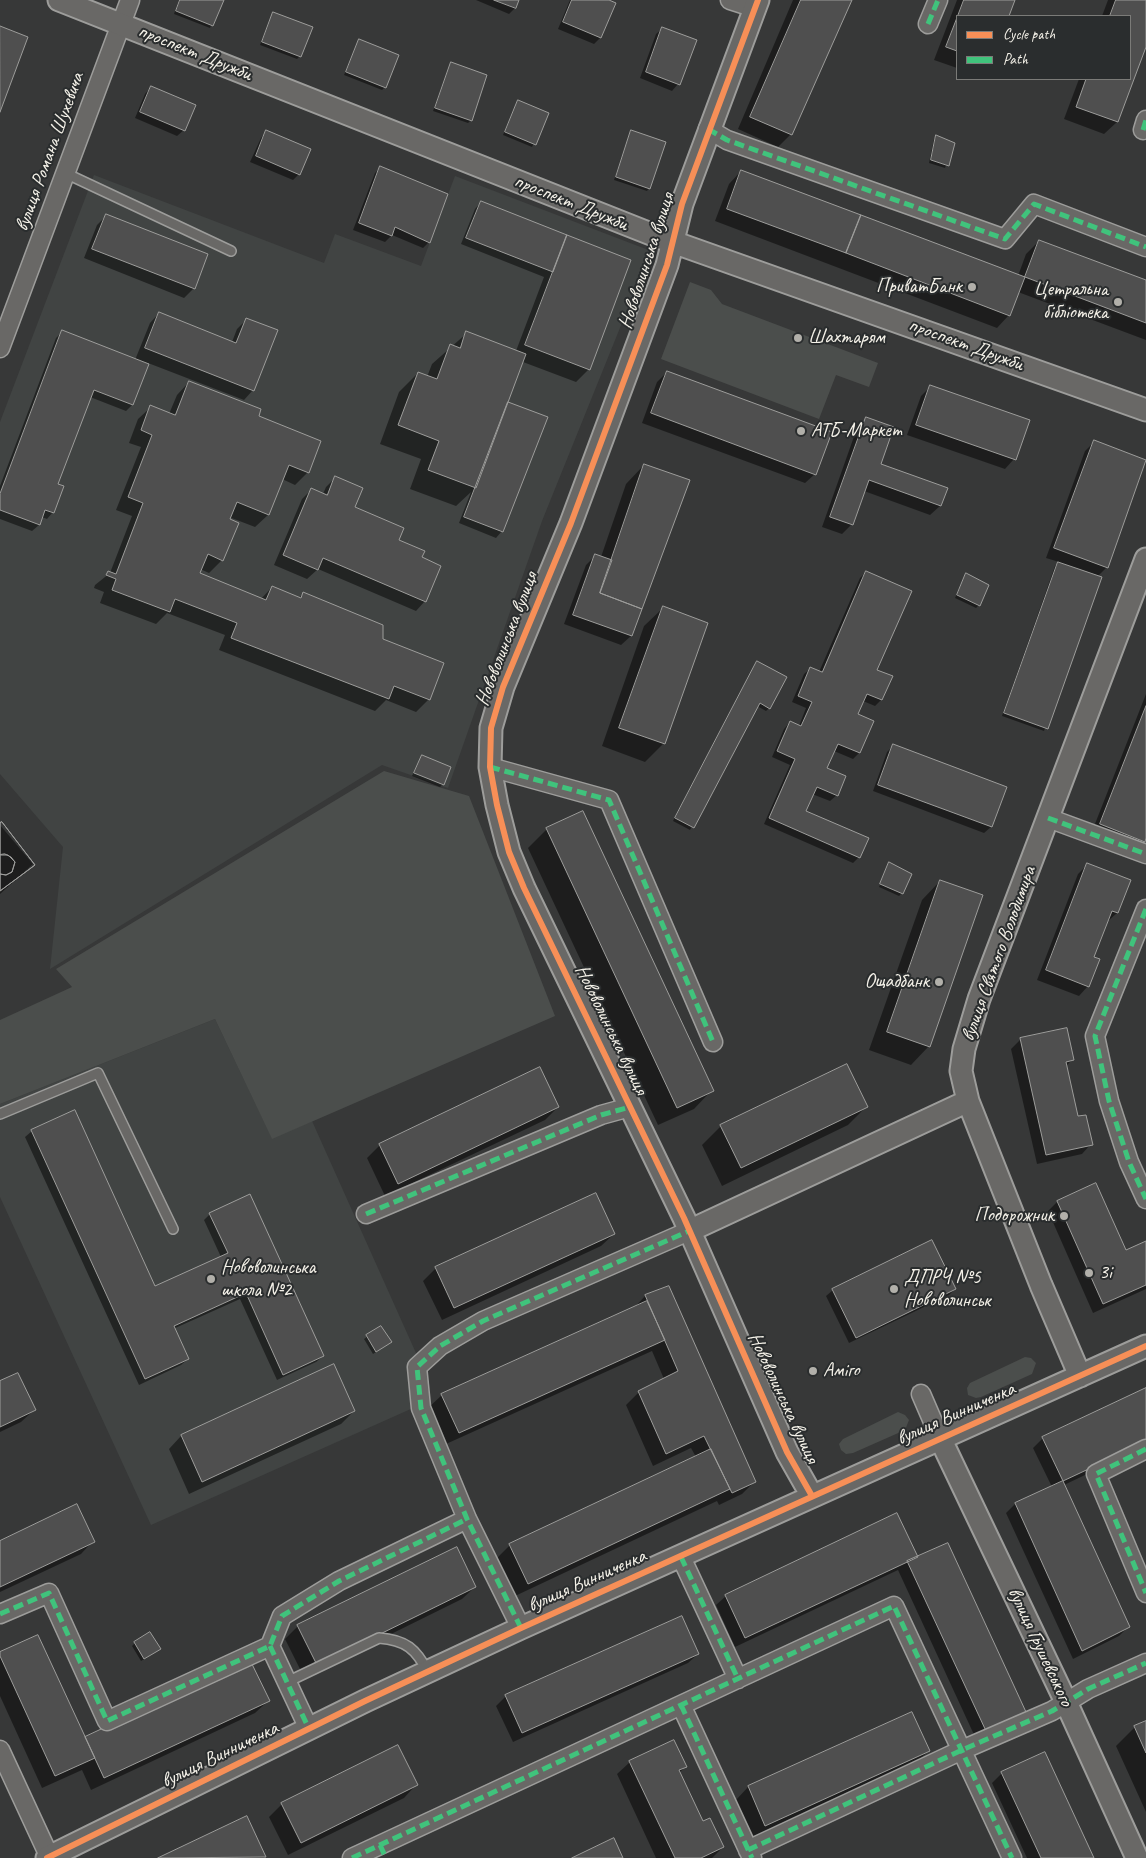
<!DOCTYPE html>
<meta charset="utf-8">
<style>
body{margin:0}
#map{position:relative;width:1146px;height:1858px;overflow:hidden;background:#373838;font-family:Caveat,sans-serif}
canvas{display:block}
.legend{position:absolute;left:956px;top:15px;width:175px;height:65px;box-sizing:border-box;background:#2a2d2e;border:1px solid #7b7b78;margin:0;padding:6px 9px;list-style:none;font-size:15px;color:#f4f1e8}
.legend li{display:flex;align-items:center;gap:10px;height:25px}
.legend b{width:25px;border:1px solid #7b7b78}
</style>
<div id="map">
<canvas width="1146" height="1858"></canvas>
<ul class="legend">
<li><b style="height:6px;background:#f78f57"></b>Cycle path</li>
<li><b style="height:6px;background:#40c37c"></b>Path</li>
</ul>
</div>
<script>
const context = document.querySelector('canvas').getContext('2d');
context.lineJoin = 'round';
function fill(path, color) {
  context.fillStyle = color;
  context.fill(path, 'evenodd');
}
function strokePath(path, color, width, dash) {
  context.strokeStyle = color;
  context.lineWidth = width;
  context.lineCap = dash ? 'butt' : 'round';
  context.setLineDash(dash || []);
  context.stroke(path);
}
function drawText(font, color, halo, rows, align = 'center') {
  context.font = font + ' Caveat,sans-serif';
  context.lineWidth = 4;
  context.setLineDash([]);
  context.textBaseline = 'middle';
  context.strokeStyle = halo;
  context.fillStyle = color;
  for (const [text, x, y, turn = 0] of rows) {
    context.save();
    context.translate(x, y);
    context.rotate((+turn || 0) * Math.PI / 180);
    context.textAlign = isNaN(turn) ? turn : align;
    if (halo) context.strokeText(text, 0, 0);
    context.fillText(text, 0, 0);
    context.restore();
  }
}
const built = new Path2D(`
 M94,175l230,88 11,-29 86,32 34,-90 196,75 -109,270 -94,267 -66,-23 -332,204 13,-122 -63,-73v-352z
 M215,1019l57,119 40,-17 108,241 -7,46 -262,117 -151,-328v-93z`);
const green = new Path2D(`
 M690,282l21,8 11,14 156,59 -9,24 -33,-12 -17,44 -158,-60z
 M384,771l85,25 86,220 -283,123 -57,-120 -215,85v-84l72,-33 -16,-18z
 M1025,1357l6,1 5,5 -4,11 -51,23 -5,1 -8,-3 -1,-7 3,-5z
 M898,1412l7,3 4,5 -4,10 -52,23 -7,1 -5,-4 -2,-6 4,-5z`);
const shadow = new Path2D(`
 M179,0h43l-12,28 -36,-14z
 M476,0h42l-3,8 -6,6z
 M570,0h36l-6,38 -6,6 -36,-15z
 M793,0h57l-59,134 -13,13 -40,-18z
 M957,0h57l-6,16h-51v52l-23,-8z
 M1108,0h38v44l-29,78 -13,12 -40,-15 15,-40h51v-63h-28z
 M273,13l27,43 -3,3 -37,-14z
 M663,28l32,12 -17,44 -6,7 -32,-13 16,-44z
 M359,41l26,46 -3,3 -38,-15z
 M451,64l20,56 -3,3 -35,-12z
 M151,87l33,43 -7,6 -42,-18 10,-24z
 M518,102l30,12 -16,33 -29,-12z
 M267,131l32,43 -6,6 -43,-18 11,-24z
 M632,132l17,56 -2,3 -33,-11z
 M936,136l18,8 -9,24 -16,-5 5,-24z
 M381,167l48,75 -6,6 -31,-13 -7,7 -32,-12 22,-57z
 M741,171l277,105 8,-22 13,-13 107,40v59l-128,-48 -9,23 -12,13 -282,-107 14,-37z
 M481,202l85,34 23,133 -13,13 -53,-20 -16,39 -5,130 -6,7 -37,-15 12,-31 -15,14 -46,-17 11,-30 -41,-15 19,-52 19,-19 9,4 5,-13 35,-31 49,18 28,-74 -83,-33 14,-35z
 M106,216l88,72 -10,10 -100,-40 13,-33z
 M159,313l73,29 5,-13 10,-10 6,71 -9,10 -96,-37 -16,42 -6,6 -36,-14 -34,88 -3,27 -6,7 -5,-2 -3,8 -7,6 -32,-12v-33l56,-148 6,-6 73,28 15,-37z
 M667,372l148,102 -10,9 -163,-60 15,-41z
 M189,382l68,35 51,55 -13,13 -13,-6 -14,36 -13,12 -26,-10 -7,43 -13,13 -9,-4 -2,5 63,25 11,-12 27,11 4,-4 78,46 48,59 -13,13 -30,-12 -11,11 -156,-61 6,-15 -58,-22 -11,11 -56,-21 4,-11 -10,-4 1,-3 15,-12 22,-57 -16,-6 25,-63 -12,-4 9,-24 13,-12 18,7 8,-19z
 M930,387l84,72 -9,10 -98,-34 14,-39z
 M867,419l12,46 61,41 -10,9 -66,-24 -13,34 -9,9 -20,-7 35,-99z
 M1094,442l52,19 -39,106 -10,10 -53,154 -42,-15 53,-150 4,-4 -13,-4 39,-107z
 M644,465l-3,143 -10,28 -10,9 -57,-21 22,-59 10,-10 5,2 25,-73z
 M335,478l19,30 66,50 5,43 -9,10 -98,-42 -11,10 -33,-14 28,-66 9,-9 12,4 3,-7z
 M866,572l10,98 15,7 -10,23 -6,6 -12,-5 -6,14 15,6 -13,32 -6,6 -19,-8 -8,18 11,26 -7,6 -18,-7 -7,17 54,46 -6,6 -89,-39 26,-59 -18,-8 12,-28 6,-7 9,4 7,-18 -14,-6 12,-28 7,-6 8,4 41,-94z
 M966,575l13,30 -3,3 -21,-10z
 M663,608l1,135 -19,19 -43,-16 42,-120z
 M755,666l14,42 -3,3 -9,-5 -67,124 -17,-9z
 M1146,694v141l-2,6 -10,10 -43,-17z
 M893,746l112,42 -14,39 -7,6 -111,-42 14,-39z
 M422,756l21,28 -3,3 -28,-11z
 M0,825l33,39 -33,30z
 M547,829l165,261 -18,19 -36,16 -130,-277z
 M890,863l12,30 -3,3 -20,-9z
 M1087,865l42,16 -12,32 -10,9 -14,36 -5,28 -9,10 -42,-16 41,-106z
 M940,881l-11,165 -18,19 -42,-15 53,-150z
 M1021,1039l51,21 -6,6 11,52 14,26 -9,10 -45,10 -26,-115z
 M558,1107l-13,13 -160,76 -18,-38 13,-13z
 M866,1107l-18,18 -126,61 -20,-41 19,-19z
 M32,1131l123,156 66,-30 -17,-37 6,-6 113,142 -7,6 -39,18 -37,-81 -67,30 15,30 -7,6 -42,20 -114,-248z
 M1057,1202l68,50 21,-10v47l-53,24 -45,-102z
 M614,1234l-13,12 -159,74 -19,-39 13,-13z
 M668,1287l87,194 -13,13 -23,11 -2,-4 -202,95 -18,-38 13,-13 186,-88 -5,-9 -38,18 -27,-61 13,-13 25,-13 -12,-28 -206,93 -17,-37 13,-12 192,-87 11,-12z
 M955,1289l-6,6 -100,48 -23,-47 7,-6z
 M381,1327l7,17 -15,10 -9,-15z
 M333,1366l21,45 -13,13 -152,70 -20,-45 12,-13z
 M0,1382l34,28 -13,12 -21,10z
 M1146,1389v57l-82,39 64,142 -9,9 -46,23 -67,-146 9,-9 37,-17 -19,-39 10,-10z
 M93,1541l-12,13 -81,38v-49z
 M917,1558l108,154 -10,9 -39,18 -78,-169 -163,77 -19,-42 10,-9z
 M475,1587l-13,12 -158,78 -19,-38 13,-13z
 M135,1643l22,8 -16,10 -9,-15z
 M0,1654l84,84 184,-37 -13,12 -164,77 -9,-20 -40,18 -42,-92z
 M698,1654l-10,9 -175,79 -17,-36 10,-10z
 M912,1713l17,37 -13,13 -164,74 -16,-37 12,-13z
 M1146,1722v90l-30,-66 19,-19z
 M630,1762l55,5 -6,6 24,50 20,24 -11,11h-56l-39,-84z
 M1002,1773l90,85h-65l-35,-75z
 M416,1785l-12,13 -116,57 -19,-38 13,-13z
 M246,1818l18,40h-103z`);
const building = new Path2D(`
 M180,0h44l-11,26 -37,-15z
 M494,0h25l-3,8z
 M572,0h37l7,3 -15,35 -38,-16z
 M801,0h51l-60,135 -42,-18z
 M964,0h51l-6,16h-51z
 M1116,0h30v47l-28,75 -42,-15 10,-28h44v-63h-20z
 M273,12l40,15 -12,30 -39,-15z
 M957,18v33l-11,-4z
 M0,26l28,11 -28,75z
 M662,27l35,13 -17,45 -34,-13z
 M359,39l40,16 -13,33 -40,-16z
 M451,62l36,13 -15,46 -37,-13z
 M151,86l45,19 -11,26 -45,-19z
 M518,100l31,13 -13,32 -31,-13z
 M266,130l45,19 -11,26 -44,-19z
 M631,130l35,12 -16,47 -34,-12z
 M936,135l19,8 -6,23 -18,-6z
 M380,166l68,28 -18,49 -35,-16 -3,9 -33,-13z
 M741,170l120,45 -15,38 -119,-44z
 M481,201l86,34 -14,37 -87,-34z
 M106,214l102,40 -13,35 -103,-40z
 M861,215l164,62 -15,39 -164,-63z
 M567,235l64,25 -41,110 -65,-25z
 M1039,240l107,40v43l-121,-46z
 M159,312l77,31 10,-25 32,12 -24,61 -109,-43z
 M62,330l87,34 -16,41 -39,-15 -36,94 6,2 -10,27 -9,-3 -5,15 -40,-15v-16z
 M466,331l60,23 -50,134 -48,-18 11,-29 -41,-16 20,-53 19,7 13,-35 10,4z
 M667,371l165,61 -16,43 -165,-62z
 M189,381l72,28 -2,7 62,25 -12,32 -20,-8 -20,50 -32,-13 -7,17 9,4 -16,38 -15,-7 -8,19 66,27 6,-14 29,12 2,-6 80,33v14l61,24 -14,37 -36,-14 -5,13 -158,-61 6,-15 -62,-24 -5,13 -58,-22 4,-11 -10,-4 2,-4 8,3 27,-71 -15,-6 24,-62 -11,-5 9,-25 25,10z
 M930,385l100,35 -14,40 -100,-35z
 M508,402l40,15 -45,115 -39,-15z
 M866,417l28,10 -13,37 67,24 -7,18 -72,-26 -16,45 -23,-8z
 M1094,440l52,20 -38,108 -54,-20z
 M644,464l46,16 -48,129 -42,-16z
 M335,476l28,12 -8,19 49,21 -5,12 26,11 -3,6 19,9 -15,36 -103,-44 -5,12 -35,-15 28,-67 16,7z
 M595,554l17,6 -12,33 42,16 -10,27 -59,-21z
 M1058,562l44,15 -54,152 -44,-16z
 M866,571l46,20 -35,79 16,6 -11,24 -15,-6 -9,20 16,7 -14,32 -22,-9 -11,24 19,8 -8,20 -21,-9 -11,24 63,27 -9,20 -91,-40 26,-59 -18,-8 13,-30 11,5 11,-24 -14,-6 12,-29 12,5z
 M966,573l23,12 -9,21 -23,-11z
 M663,606l45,17 -43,121 -46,-16z
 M757,661l30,16 -17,32 -10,-6 -66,125 -19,-10z
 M1146,706v132l-1,4 -45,-18z
 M893,744l114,43 -15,40 -114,-42z
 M422,755l29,12 -7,18 -30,-12z
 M583,811l131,280 -37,17 -131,-280z
 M2,822l33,43 -35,26v-17l6,1 6,-3 3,-10 -7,-7h-8v-32z
 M2,822l33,43 -35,26v-68z
 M5,854l6,3 4,5 -3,10 -6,3 -6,-1v-19z
 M889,862l23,12 -9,20 -23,-10z
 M1087,863l44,17 -13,33 -6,-2 -18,46 6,2 -11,28 -43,-17z
 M940,880l43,15 -53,152 -43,-15z
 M1067,1028l7,32 -8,2 12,54 8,-1 7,30 -47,10 -26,-117z
 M847,1064l21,43 -127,61 -21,-43z
 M540,1067l19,40 -161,77 -19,-40z
 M75,1110l80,176 73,-33 -19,-40 41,-19 74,162 -41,19 -37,-82 -72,33 15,33 -44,20 -114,-249z
 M1096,1183l30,67 20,-9v44l-43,19 -46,-103z
 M596,1193l19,41 -161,74 -19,-41z
 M932,1240l24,49 -100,49 -24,-49z
 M669,1286l87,196 -24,11 -28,-57 -38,18 -28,-63 40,-20 -33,-76z
 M647,1301l18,39 -206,93 -18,-39z
 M381,1326l11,16 -16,10 -10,-17z
 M334,1364l21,47 -153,71 -21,-47z
 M18,1373l18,37 -36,17v-46z
 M1146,1388v54l-83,39 -21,-44z
 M711,1449l19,40 -202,95 -19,-40z
 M1063,1481l67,146 -48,24 -67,-148z
 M77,1504l18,38 -95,45v-46z
 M897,1513l21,44 -173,81 -20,-43z
 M948,1543l78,169 -40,19 -79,-170z
 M457,1547l19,40 -159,78 -20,-40z
 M682,1616l17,38 -177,79 -17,-38z
 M150,1632l11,17 -17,10 -10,-17z
 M38,1635l57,123 -40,18 -55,-120v-4z
 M250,1660l20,41 -166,77 -19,-41z
 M912,1712l18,39 -165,75 -17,-40z
 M1146,1721v32l-12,-27z
 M674,1740l13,27 -8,3 24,51 7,-3 14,29 -23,11h-26l-46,-97z
 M398,1745l20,40 -117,58 -20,-40z
 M1045,1752l49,106h-53l-40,-86z
 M247,1816l19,41 -108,1z
 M614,1838l9,20h-51z`);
const service = new Path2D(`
 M65,173l166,78
 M0,1114l98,-41 75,156
 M287,1682l92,-44c27,2 37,11 49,34`);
const minor = new Path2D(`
 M730,0l25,8
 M928,24l10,-24
 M708,129l19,11 278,99 29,-35 112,43
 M1143,130l3,-10
 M0,348l130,-348
 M490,767l119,33 104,242
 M1048,818l98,36
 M1146,909l-51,127 14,65 20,61 17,37
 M366,1214l235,-99 29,-8
 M921,1394l19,44
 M1146,1449l-50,25 50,119
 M681,1557l57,122
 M0,1614l49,-21 58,128 163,-75 12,-30 57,-35 128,-62
 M521,1628l-54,-109 -46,-111 -4,-41 23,-21 43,-25 206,-90
 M270,1646l39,83
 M681,1705l71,153
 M0,1750l50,108
 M748,1850l214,-100 90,-39 36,-22 58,-26
 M352,1858l542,-252 118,252`);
const tertiary = new Path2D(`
 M59,0l597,236 490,174
 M758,0l-76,204 -15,61 -96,258 -68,164 -12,41 -1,39 7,38 12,47 15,36 160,330 103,234 25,44
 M689,1231l279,-130
 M1080,1376l-39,-91 -73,-184 -7,-30 3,-22 15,-50 167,-440
 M940,1438l126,264 71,156
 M47,1858l318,-157 156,-73 625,-282`);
const quiet = new Path2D(`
 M928,24l10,-24
 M708,129l19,11 278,99 29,-35 112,43
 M1143,130l3,-10
 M490,767l119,33 104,242
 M1048,818l98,36
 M1146,909l-51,127 14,65 20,61 17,37
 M366,1214l235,-99 29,-8
 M1146,1449l-50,25 50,119
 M681,1557l57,122
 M0,1614l49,-21 58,128 163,-75 12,-30 57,-35 128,-62
 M521,1628l-54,-109 -46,-111 -4,-41 23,-21 43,-25 206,-90
 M270,1646l39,83
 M681,1705l71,153
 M380,1845l6,13
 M748,1850l214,-100 90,-39 36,-22 58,-26
 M352,1858l542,-252 118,252`);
const cycleway = new Path2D(`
 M758,0l-76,204 -15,61 -96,258 -68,164 -12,41 -1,39 7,38 12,47 15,36 160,330 103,234 25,44
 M47,1858l318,-157 156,-73 625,-282`);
const markers = [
 [972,287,5,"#b2b0aa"],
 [1118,302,5,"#b2b0aa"],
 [798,338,5,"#b2b0aa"],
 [801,431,5,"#b2b0aa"],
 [939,982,5,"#b2b0aa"],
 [1064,1216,5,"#b2b0aa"],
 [1089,1273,5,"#b2b0aa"],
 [211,1279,5,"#b2b0aa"],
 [894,1289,5,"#b2b0aa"],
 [813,1371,5,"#b2b0aa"]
];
const streetNames = [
 ["проспект Дружби",195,53,22],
 ["вулиця Романа Шухевича",50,152,-70],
 ["проспект Дружби",571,203,22],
 ["Нововолинська вулиця",647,261,-72],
 ["проспект Дружби",966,345,20],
 ["Нововолинська вулиця",507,639,-69],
 ["вулиця Святого Володимира",999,954,-70],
 ["Нововолинська вулиця",611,1030,64],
 ["Нововолинська вулиця",783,1398,65],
 ["вулиця Винниченка",956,1414,-24],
 ["вулиця Винниченка",587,1581,-24],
 ["вулиця Грушевського",1040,1647,65],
 ["вулиця Винниченка",220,1755,-26]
];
const poiNames = [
 ["ПриватБанк",962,287,"right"],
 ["Цетральна",1108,290,"right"],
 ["бібліотека",1108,313,"right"],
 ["Шахтарям",808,338],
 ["АТБ-Маркет",811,431],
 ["Ощадбанк",929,982,"right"],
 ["Подорожник",1054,1216,"right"],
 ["Нововолинська",221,1268],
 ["школа №2",221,1291],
 ["3і",1099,1273],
 ["ДПРЧ №5",904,1278],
 ["Нововолинськ",904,1301],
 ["Аміго",823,1371]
];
fill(built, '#414443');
fill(green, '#4b4e4c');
fill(shadow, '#0007');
fill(building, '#4f4f4f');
strokePath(building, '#9d9d9b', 1);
strokePath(service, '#9d9d9b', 12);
strokePath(minor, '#9d9d9b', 21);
strokePath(tertiary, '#9d9d9b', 25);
strokePath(service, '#696866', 9);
strokePath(minor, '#696866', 18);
strokePath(tertiary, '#696866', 21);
strokePath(quiet, '#40c37c', 5, [10, 5]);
strokePath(cycleway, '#f78f57', 6);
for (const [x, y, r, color] of markers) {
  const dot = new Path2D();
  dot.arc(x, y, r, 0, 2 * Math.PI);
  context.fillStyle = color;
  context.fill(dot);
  strokePath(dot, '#2a2d2e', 2);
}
drawText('20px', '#f4f1e8', '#2a2d2e', streetNames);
drawText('20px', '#f4f1e8', '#2a2d2e', poiNames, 'left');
</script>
